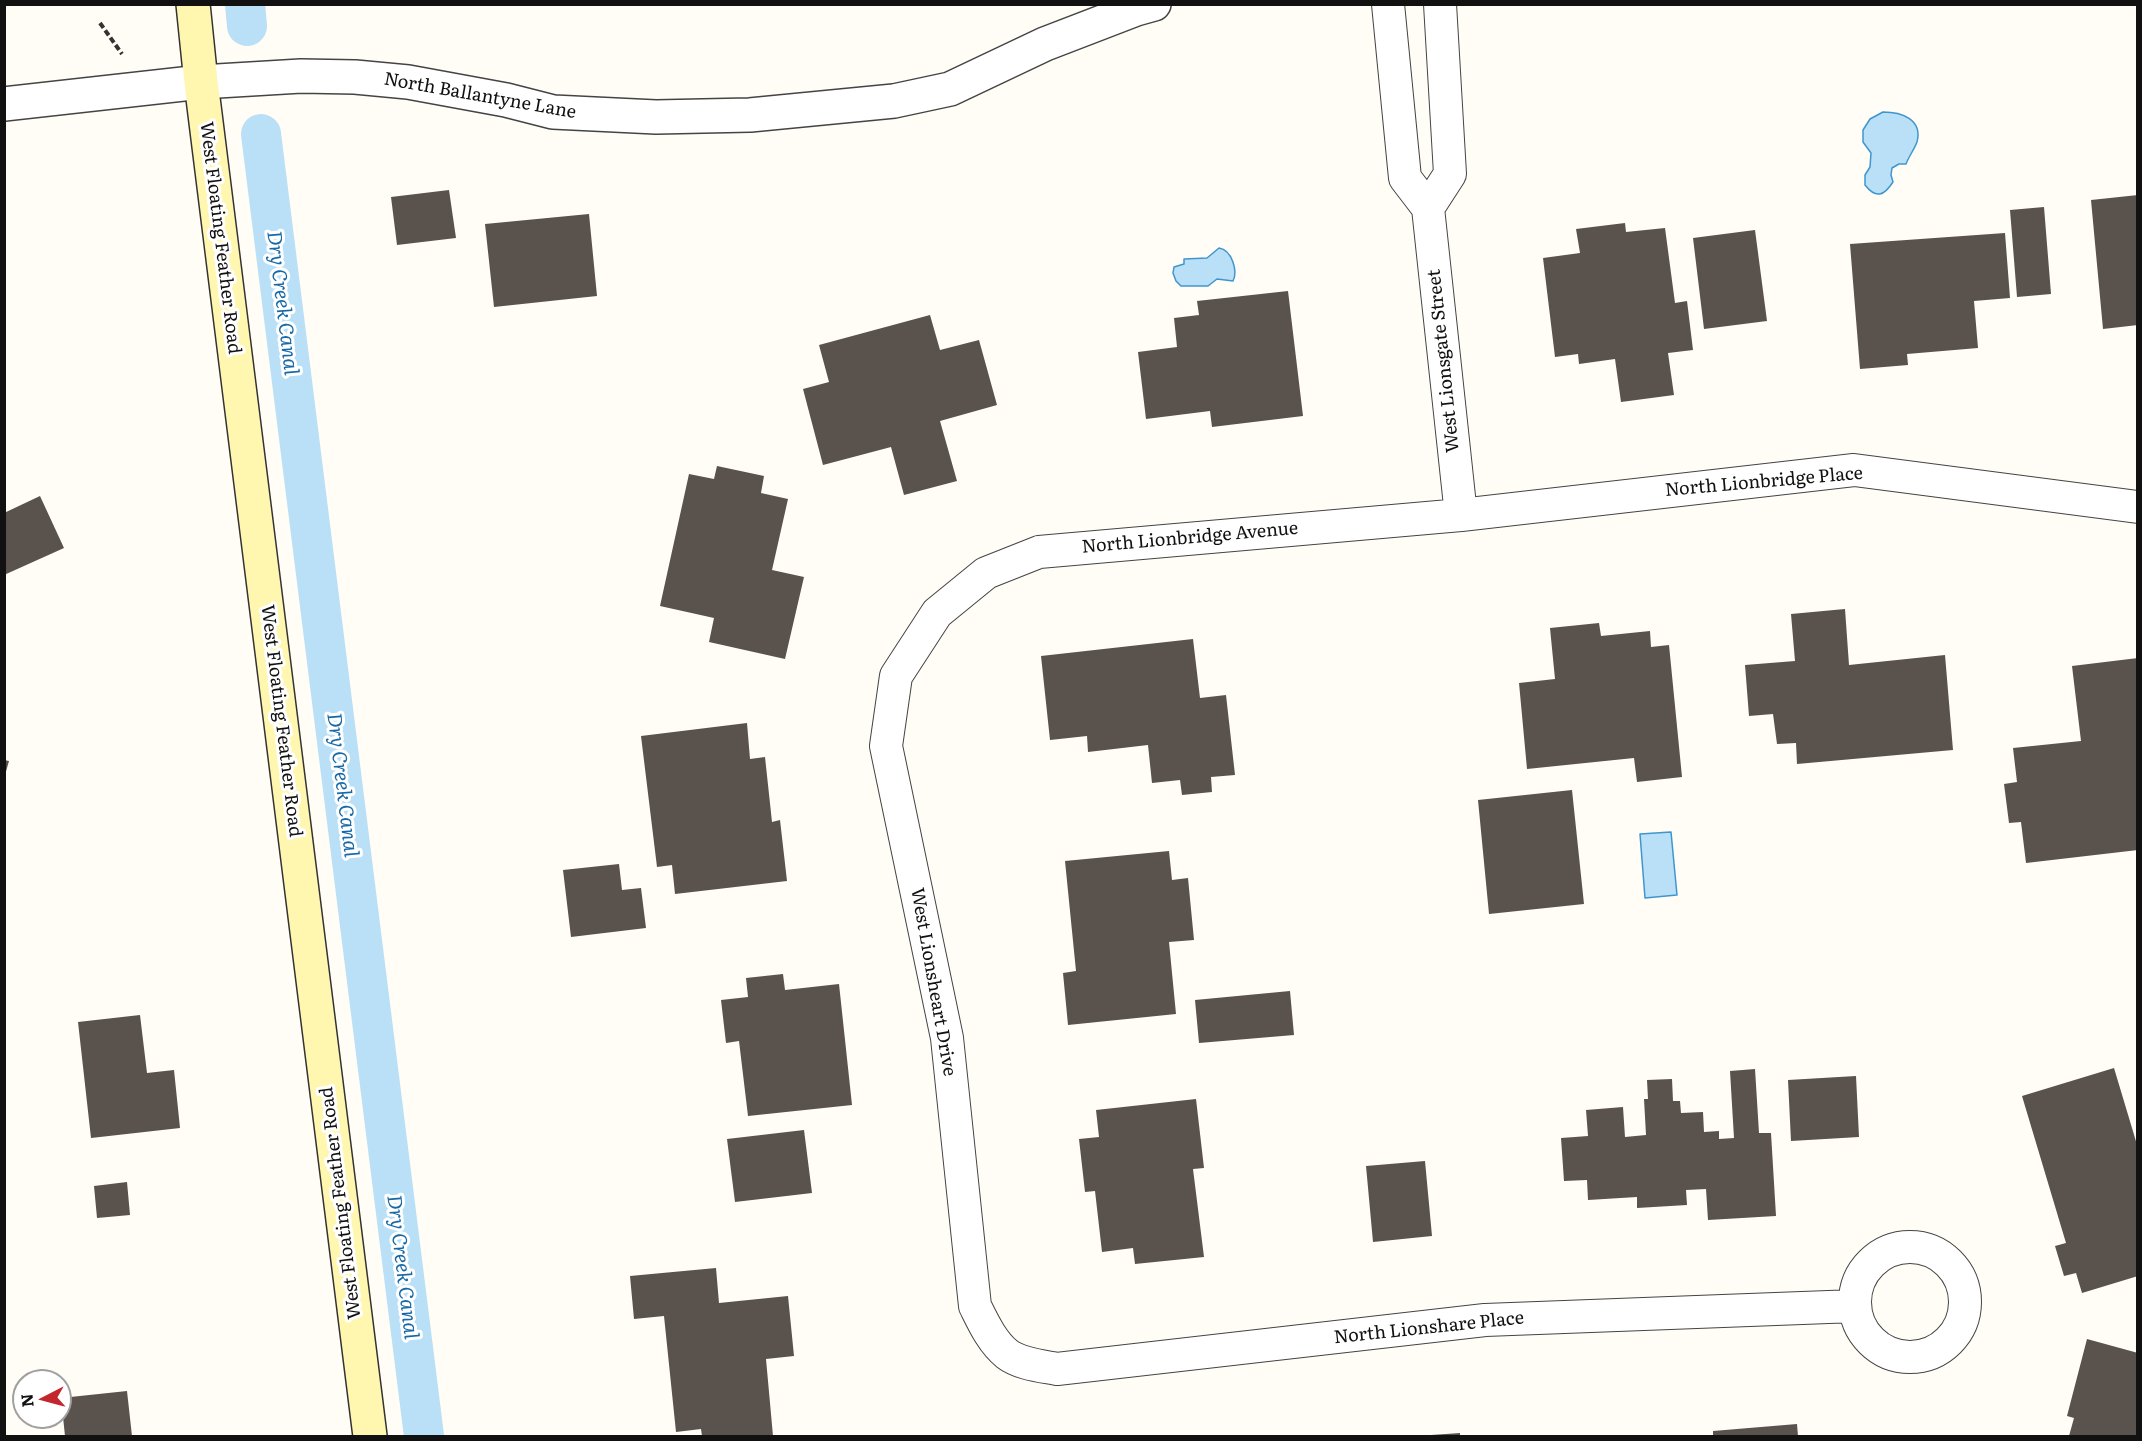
<!DOCTYPE html>
<style>
body{margin:0}
#map{position:relative;width:2142px;height:1441px;overflow:hidden;background:#fffdf5;font-family:Literata,serif}
canvas{display:block}
.frame{position:absolute;inset:0;border:6px solid #111;pointer-events:none}
.north{position:absolute;left:12px;top:1369px;width:60px;height:60px;box-sizing:border-box;background:#fff;border:2px solid #a0a0a0;border-radius:50%;rotate:264deg;font-size:16px;font-weight:700;line-height:24px;text-align:center;color:#111}
.north::after{content:'';display:block;margin:auto;width:21px;height:27px;background:#c4262e;clip-path:polygon(50% 0,100% 100%,50% 72%,0 100%)}
</style>
<div id="map">
<canvas width="2142" height="1441"></canvas>
<div class="frame"></div>
<div class="north">N</div>
</div>
<script>
const context = document.querySelector('canvas').getContext('2d');
context.lineJoin = 'round';
function fill(path, color) {
  context.fillStyle = color;
  context.fill(path, 'evenodd');
}
function strokePath(path, color, width, dash) {
  context.strokeStyle = color;
  context.lineWidth = width;
  context.lineCap = dash ? 'butt' : 'round';
  context.setLineDash(dash || []);
  context.stroke(path);
}
function drawText(font, color, halo, rows, align = 'center') {
  context.font = font + ' Literata,serif';
  context.lineWidth = 6;
  context.setLineDash([]);
  context.textBaseline = 'middle';
  context.strokeStyle = halo;
  context.fillStyle = color;
  for (const [text, x, y, turn = 0] of rows) {
    context.save();
    context.translate(x, y);
    context.rotate((+turn || 0) * Math.PI / 180);
    context.textAlign = isNaN(turn) ? turn : align;
    if (halo) context.strokeText(text, 0, 0);
    context.fillText(text, 0, 0);
    context.restore();
  }
}
const water = new Path2D(`
 M1883,112c18,0 40,7 34,30 -3,8 -8,14 -11,22h-7l-7,4 -1,7 2,7c-9,14 -17,17 -28,3v-10l5,-8 1,-14 -8,-11v-12l7,-11z
 M1219,248c13,2 19,23 14,33l-16,-2 -9,7h-27l-5,-5 -3,-8 1,-6 10,-3v-5l23,-1z
 M1671,832l6,63 -32,3 -5,-64z`);
const canal = new Path2D(`
 M245,4l2,22
 M261,134l163,1302`);
const building = new Path2D(`
 M449,190l7,48 -59,7 -6,-48z
 M2138,195v130l-35,4 -12,-129z
 M2044,207l7,87 -34,3 -7,-87z
 M589,214l8,82 -103,11 -9,-83z
 M1625,223l1,9 39,-4 10,75 12,-2 6,49 -25,3 6,42 -53,7 -6,-43 -36,5 -1,-10 -23,3 -12,-99 37,-5 -4,-24z
 M1755,230l12,91 -63,8 -11,-91z
 M2005,233l5,65 -36,3 4,47 -71,6 1,11 -48,4 -10,-125z
 M1288,291l15,125 -91,11 -2,-16 -64,8 -8,-67 39,-5 -3,-29 25,-3 -2,-14z
 M930,315l10,35 39,-10 18,65 -57,16 17,60 -53,14 -13,-48 -68,18 -20,-76 26,-7 -10,-37z
 M717,466l47,10 -3,17 27,6 -16,71 32,7 -19,82 -76,-17 5,-24 -54,-12 29,-132 25,5z
 M40,496l24,52 -60,27v-62z
 M1845,609l4,56 96,-10 8,95 -156,14 -1,-21 -19,1 -4,-30 -24,2 -4,-51 50,-4 -4,-47z
 M1599,623l2,13 49,-5 1,16 18,-2 13,132 -45,5 -3,-24 -107,11 -8,-86 36,-4 -5,-51z
 M1193,639l7,59 26,-3 9,80 -24,2 1,15 -30,3 -2,-15 -28,3 -4,-38 -60,7 -1,-16 -37,4 -9,-84z
 M2138,658v192l-112,13 -5,-41 -12,1 -5,-39 13,-2 -4,-34 68,-7 -9,-75z
 M747,723l3,36 15,-2 7,65 8,-2 7,61 -112,13 -3,-29 -15,2 -16,-131z
 M4,760l5,1 -4,14h-1z
 M1572,790l12,114 -95,10 -11,-114z
 M1169,851l3,29 16,-2 6,62 -25,2 7,72 -108,11 -5,-52 13,-2 -11,-110z
 M619,864l3,26 19,-2 5,40 -75,9 -8,-67z
 M783,974l2,16 54,-6 13,121 -104,11 -9,-75 -13,2 -5,-43 27,-3 -2,-19z
 M1290,991l4,44 -95,8 -4,-43z
 M140,1015l7,58 27,-3 6,58 -89,10 -13,-116z
 M2114,1068l24,80v128l-56,17 -6,-20 -12,3 -9,-30 11,-3 -44,-147z
 M1755,1069l4,64h12l5,83 -68,4 -2,-31 -20,1 1,15 -50,3v-11l-49,3 -1,-20 -23,1 -3,-43 27,-2 -2,-26 37,-3 2,30 21,-2 -2,-36h4l-1,-19 25,-1 1,22h7l1,12 22,-1 1,20 15,-1v8l15,-1 -4,-67z
 M1856,1076l3,61 -68,4 -3,-61z
 M1196,1099l8,69 -11,1 11,88 -69,7 -2,-16 -31,4 -7,-61 -10,1 -6,-53 20,-2 -3,-27z
 M804,1130l8,63 -77,9 -8,-63z
 M1425,1161l7,75 -59,6 -7,-76z
 M127,1182l3,33 -33,3 -3,-32z
 M716,1268l3,35 69,-7 6,60 -28,3 7,77h-71l-1,-7 -25,3 -12,-116 -30,3 -4,-43z
 M2087,1339l51,14v83h-69l5,-18 -7,-2z
 M127,1391l5,45h-67l-4,-38z
 M1797,1424l1,12h-85v-5z
 M1460,1433v3h-29v-1z`);
const path = new Path2D(`
 M100,23l22,31`);
const minor = new Path2D(`
 M1388,4l17,174 23,30 22,-34 -10,-170
 M1428,208l33,307
 M1855 1302a55 55 0 1 1 110 0a55 55 0 1 1-110 0Z
 M1855,1306l-370,14 -428,49c-16,-3 -37,-5 -50,-15 -15,-12 -24,-32 -32,-48l-28,-268 -61,-292 10,-70 41,-63 49,-40 53,-21 422,-37 393,-45 284,37`);
const tertiary = new Path2D(`
 M4,104l197,-22 100,-6 54,1 53,5 98,18 47,12 103,5 94,-2 144,-14 56,-12 95,-45 91,-35 18,-5`);
const secondary = new Path2D(`
 M193,4l8,78 169,1354`);
const streetNames = [
 ["North Ballantyne Lane",480,96,10],
 ["West Floating Feather Road",220,238,83],
 ["West Lionsgate Street",1444,361,-96],
 ["North Lionbridge Place",1764,482,-5],
 ["North Lionbridge Avenue",1190,538,-5],
 ["West Floating Feather Road",281,721,83],
 ["West Lionsheart Drive",933,982,80],
 ["West Floating Feather Road",341,1203,-97],
 ["North Lionshare Place",1429,1328,-6]
];
const waterNames = [
 ["Dry Creek Canal",282,303,83],
 ["Dry Creek Canal",342,785,83],
 ["Dry Creek Canal",402,1267,83]
];
fill(water, '#b9e0f7');
strokePath(water, '#3f96cf', 1.5);
strokePath(canal, '#b9e0f7', 40);
fill(building, '#5a524d');
strokePath(minor, '#444', 34);
strokePath(tertiary, '#444', 36);
strokePath(secondary, '#333', 36);
strokePath(path, '#333', 4, [6, 3]);
strokePath(minor, '#fff', 32);
strokePath(tertiary, '#fff', 33);
strokePath(secondary, '#fff6b0', 33);
drawText('18px', '#111', '#fff', streetNames);
drawText('italic 20px', '#1768a6', '#fff', waterNames);
</script>
